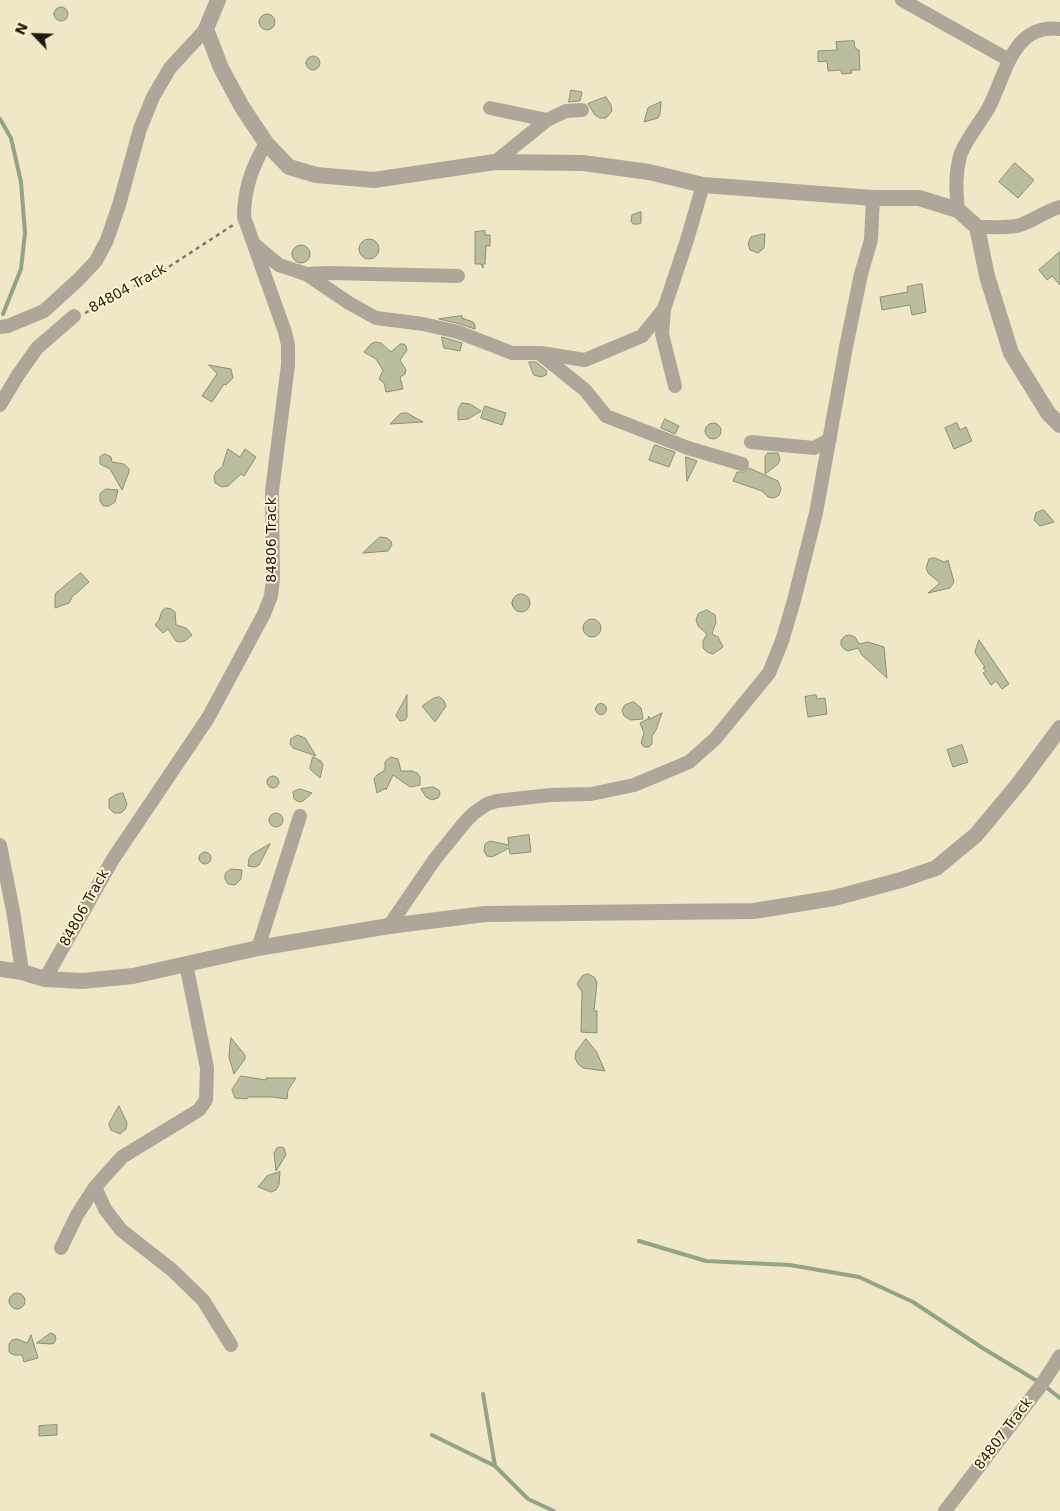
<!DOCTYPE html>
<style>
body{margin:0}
#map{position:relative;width:1060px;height:1511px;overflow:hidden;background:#f0e7c7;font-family:"DejaVu Sans",sans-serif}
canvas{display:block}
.north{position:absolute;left:10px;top:10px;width:50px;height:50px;-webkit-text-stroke:4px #fdf4d4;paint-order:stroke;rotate:294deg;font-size:14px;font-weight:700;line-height:20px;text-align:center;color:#1e1a0f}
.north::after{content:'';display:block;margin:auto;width:18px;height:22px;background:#1e1a0f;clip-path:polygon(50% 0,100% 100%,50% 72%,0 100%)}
</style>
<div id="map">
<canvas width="1060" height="1511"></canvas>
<div class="north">N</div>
</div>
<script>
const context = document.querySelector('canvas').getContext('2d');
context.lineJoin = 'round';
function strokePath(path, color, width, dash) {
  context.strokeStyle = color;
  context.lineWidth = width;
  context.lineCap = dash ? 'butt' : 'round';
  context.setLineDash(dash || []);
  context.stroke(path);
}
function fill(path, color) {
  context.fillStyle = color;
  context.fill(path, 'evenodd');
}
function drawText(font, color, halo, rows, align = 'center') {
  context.font = font + ' "DejaVu Sans",sans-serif';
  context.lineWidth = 4;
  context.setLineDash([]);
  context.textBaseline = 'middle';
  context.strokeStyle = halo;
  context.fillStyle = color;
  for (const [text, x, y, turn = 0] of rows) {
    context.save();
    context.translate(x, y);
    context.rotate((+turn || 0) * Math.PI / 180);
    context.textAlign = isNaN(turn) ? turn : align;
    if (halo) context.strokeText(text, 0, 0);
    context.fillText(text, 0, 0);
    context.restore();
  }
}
const stream = new Path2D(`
 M0,119l11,19 10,44 4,51 -4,36 -18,45
 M639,1241l67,20 84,4 69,12 54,25 68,45 61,37 18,14
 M483,1394l12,72 33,33 26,12
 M432,1435l63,31`);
const building = new Path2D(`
 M54 14a7 7 0 1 1 14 0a7 7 0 1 1-14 0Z
 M259 22a8 8 0 1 1 16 0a8 8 0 1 1-16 0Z
 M854,41l1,7 4,2 1,20h-9l1,3 -10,1 -1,-4 -13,1 -1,-10 -9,1v-11l19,-1 -1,-8z
 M306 63a7 7 0 1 1 14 0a7 7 0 1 1-14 0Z
 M571,90l11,2 -2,9 -11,1z
 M606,97l5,8 1,6 -6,7h-6l-5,-3 -7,-11z
 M661,102l-1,12 -2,4 -14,4 4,-14z
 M1015,163l19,17 -16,18 -19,-16z
 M641,212v11l-2,1h-6l-2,-3 1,-6z
 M485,231v4h5v11h-4l-1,18h-2v4l-2,-4h-6v-32z
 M765,234l-1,14 -6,5 -8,-3 -2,-7 3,-6z
 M359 249a10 10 0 1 1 20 0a10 10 0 1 1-20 0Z
 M292 254a9 9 0 1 1 18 0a9 9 0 1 1-18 0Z
 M1060,252v33l-8,-9 -5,4 -8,-10z
 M922,284l4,28 -14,3 -2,-10 -28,5 -2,-13 28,-5 -1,-5z
 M462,316v2l11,4 2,3v4l-15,-5 -21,-5z
 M442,337l20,6 -2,8 -16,-3z
 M376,342l5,1 10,9 9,-8h4l2,2 1,4 -7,10 6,10 -1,4 -5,3 3,12 -17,3 -2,-9 -5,-4 4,-9 -7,-11 -12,-7 7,-8z
 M529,362h7l11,9 -1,4 -5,2 -7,-2z
 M209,365l22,4 2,9 -7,7 -2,-1 -12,18 -10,-6 15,-22z
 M462,403l8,1 11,7 -13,8 -10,1v-10z
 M485,406l21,7 -4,12 -21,-7z
 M404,413h3l16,9 -33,2 10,-10z
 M665,419l14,7 -4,8 -14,-6z
 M957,423l3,7 6,-3 6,14 -18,8 -9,-21z
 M705 431a8 8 0 1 1 16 0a8 8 0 1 1-16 0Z
 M655,445l20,7 -6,15 -20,-7z
 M228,449l12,8 5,-8 11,8 -12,19 -3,-2 -13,12 -6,1 -7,-4 -1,-6 2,-5 6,-5z
 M768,453h10l2,6 -2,5 -13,10v-17z
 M105,454l6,3 1,5 12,2 5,5v3l-7,18 -12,-21 -10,-5v-7z
 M686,457l11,4 -10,20z
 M749,468l29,13 3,8 -2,6 -5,3 -6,-1 -6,-6 -29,-10 4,-9h7z
 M106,489l12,1 -3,12 -6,4h-6l-3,-5v-7z
 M1044,510l10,12 -14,4 -6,-6 2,-7z
 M380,537l7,1 4,3 1,4 -4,6 -25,2z
 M935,558l9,4 4,-2 6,22 -4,6 -22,5 12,-10 -12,-10 -2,-5 3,-9z
 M81,573l8,9 -17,15 -3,6 -14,5v-11l1,-4z
 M512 603a9 9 0 1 1 18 0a9 9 0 1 1-18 0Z
 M166,608l5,1 4,3 1,13 10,3 6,7 -7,6 -5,1 -4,-1 -8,-12 -5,4 -8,-8 4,-5 3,-9z
 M707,610l8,5 1,7 -4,12 6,3 5,10 -10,7 -6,-2 -4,-4v-7l4,-7 -9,-8 -2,-6 2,-6z
 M583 628a9 9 0 1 1 18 0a9 9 0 1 1-18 0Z
 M850,635l5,2 4,7 9,-2 16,5 3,31 -25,-23 -4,-7 -10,3 -4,-2 -3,-4v-5l4,-4z
 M979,640l30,44 -7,5 -6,-8 -5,4 -8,-12 3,-2 -3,-3 2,-1 -10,-14z
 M407,695v22l-2,3 -5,1 -4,-5z
 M816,695l1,4 8,-1 2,16 -19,3 -3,-20z
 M440,697l4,4 2,5 -11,16 -13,-16 12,-8z
 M634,702l7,6 2,11 -12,1 -7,-4 -2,-6 3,-5z
 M595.5 709a5.5 5.5 0 1 1 11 0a5.5 5.5 0 1 1-11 0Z
 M662,713l-6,17 -4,6v8l-3,3h-5l-3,-4 3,-10 -4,-10 8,-4 1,-3v3z
 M298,735l7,3 11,18 -23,-8 -3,-4 1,-5z
 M962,745l6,17 -15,5 -6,-17z
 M313,757l8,4 2,4 -3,13 -10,-9z
 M391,757l7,2 3,12h11l5,2 3,4v8l-10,2 -17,-12 -7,15v-2l-9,5 -3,-14 3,-4 8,-5v-8z
 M267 782a6 6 0 1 1 12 0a6 6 0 1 1-12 0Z
 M433,787l6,3 1,4 -2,4 -6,2 -6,-3 -5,-8z
 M300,789l12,4 -9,8 -4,1 -5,-3 -1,-7z
 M123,793l4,11 -2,5 -4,4h-7l-5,-5v-9l6,-4z
 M269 820a7 7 0 1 1 14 0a7 7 0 1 1-14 0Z
 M529,835l2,17 -21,2 -1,-6 -17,9 -5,-1 -3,-5 1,-7 5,-3 19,4 -1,-7z
 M270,844l-11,21 -4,2 -7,-1 1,-7 2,-4z
 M199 858a6 6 0 1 1 12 0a6 6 0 1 1-12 0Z
 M231,869l11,1 -1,9 -6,6 -7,-1 -3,-5v-5z
 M588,974l6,3 3,5 -3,29h3v22l-16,-1 1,-40 -5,-8 5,-8z
 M231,1038l14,17v4l-11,15 -5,-17z
 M586,1039l10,12 9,20 -22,-3 -5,-4 -3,-6 1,-6z
 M241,1076l25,4v-2h30l-8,12 -1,9 -15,-2h-24l-1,2 -12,-1 -3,-8z
 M119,1106l8,17 -1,6 -6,5 -9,-4 -2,-6z
 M281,1147l3,1 2,7 -10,16 -2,-18 3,-5z
 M280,1172l-1,13 -3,5 -5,2 -13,-5 9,-11z
 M9 1301a8 8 0 1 1 16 0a8 8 0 1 1-16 0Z
 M51,1333l4,2 1,4 -2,4 -3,1 -14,-1z
 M31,1335l7,23 -14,4 -2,-7h-8l-5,-3v-8l3,-4 5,-1 10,4z
 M57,1425v10l-18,1v-10z`);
const path = new Path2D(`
 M85,313l79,-43 69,-45`);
const minor = new Path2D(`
 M902,0l107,60
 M490,108l57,12
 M495,162l52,-42 19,-9 16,-1
 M958,210c-2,-19 -3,-35 2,-54 5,-16 21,-34 29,-49 17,-32 23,-84 71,-78
 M977,227c13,0 27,1 40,-1 15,-4 28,-15 43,-19
 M255,245l24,20 27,9 22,-1 130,3
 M306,274l43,29 27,15 47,6 35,8 54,21h27l46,37 21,26 82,32 54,16
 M0,327l8,-1 36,-15 34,-31 18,-19 11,-21 12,-35 21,-76 13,-32 17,-29 36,-39
 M541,353l44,7 57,-24 22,-27
 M675,386l-13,-52 2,-25 23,-69 16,-55
 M0,405l18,-30 19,-27 37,-32
 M751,442l63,6 16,-9
 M0,845l14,71 8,56
 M389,926l46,-67 30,-37 9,-9 13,-9 10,-3 53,-6 41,-1 43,-9 55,-23 26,-23 54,-66 13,-32 11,-37 23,-91 30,-166 15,-73 10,-34 2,-42
 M258,948l42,-132
 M45,979l68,-120 95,-141 56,-104 7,-18 2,-17 -1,-88 16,-126v-20l-3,-13 -41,-115c0,-28 8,-50 22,-74
 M95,1187l10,22 16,21 51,40 31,30 28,45
 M61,1248l16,-33 18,-28 27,-30 77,-47 7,-10 1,-32 -21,-104
 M945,1511l97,-127 18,-28`);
const tertiary = new Path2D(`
 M218,0l-12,29 15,39 21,39 24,36 23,24 27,8 58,5 121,-18 88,1 66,9 54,13 170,13h46l39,12 19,17 10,49 24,77 37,60 12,12
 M0,969l22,3 23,7 37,2 51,-5 125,-28 131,-22 96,-12 269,-3 80,-13 67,-18 35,-12 40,-33 44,-53 40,-54`);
const streetNames = [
 ["84804 Track",128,289,-29],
 ["84806 Track",272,540,-90],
 ["84806 Track",85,908,-61],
 ["84807 Track",1004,1434,-53]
];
strokePath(stream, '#92a387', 4);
fill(building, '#babd9f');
strokePath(building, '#8b8f71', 1);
strokePath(path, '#807964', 2.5, [4, 4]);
strokePath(minor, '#afa69a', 14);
strokePath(tertiary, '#afa69a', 16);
drawText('14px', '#1e1a0f', '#fdf4d4', streetNames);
</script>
